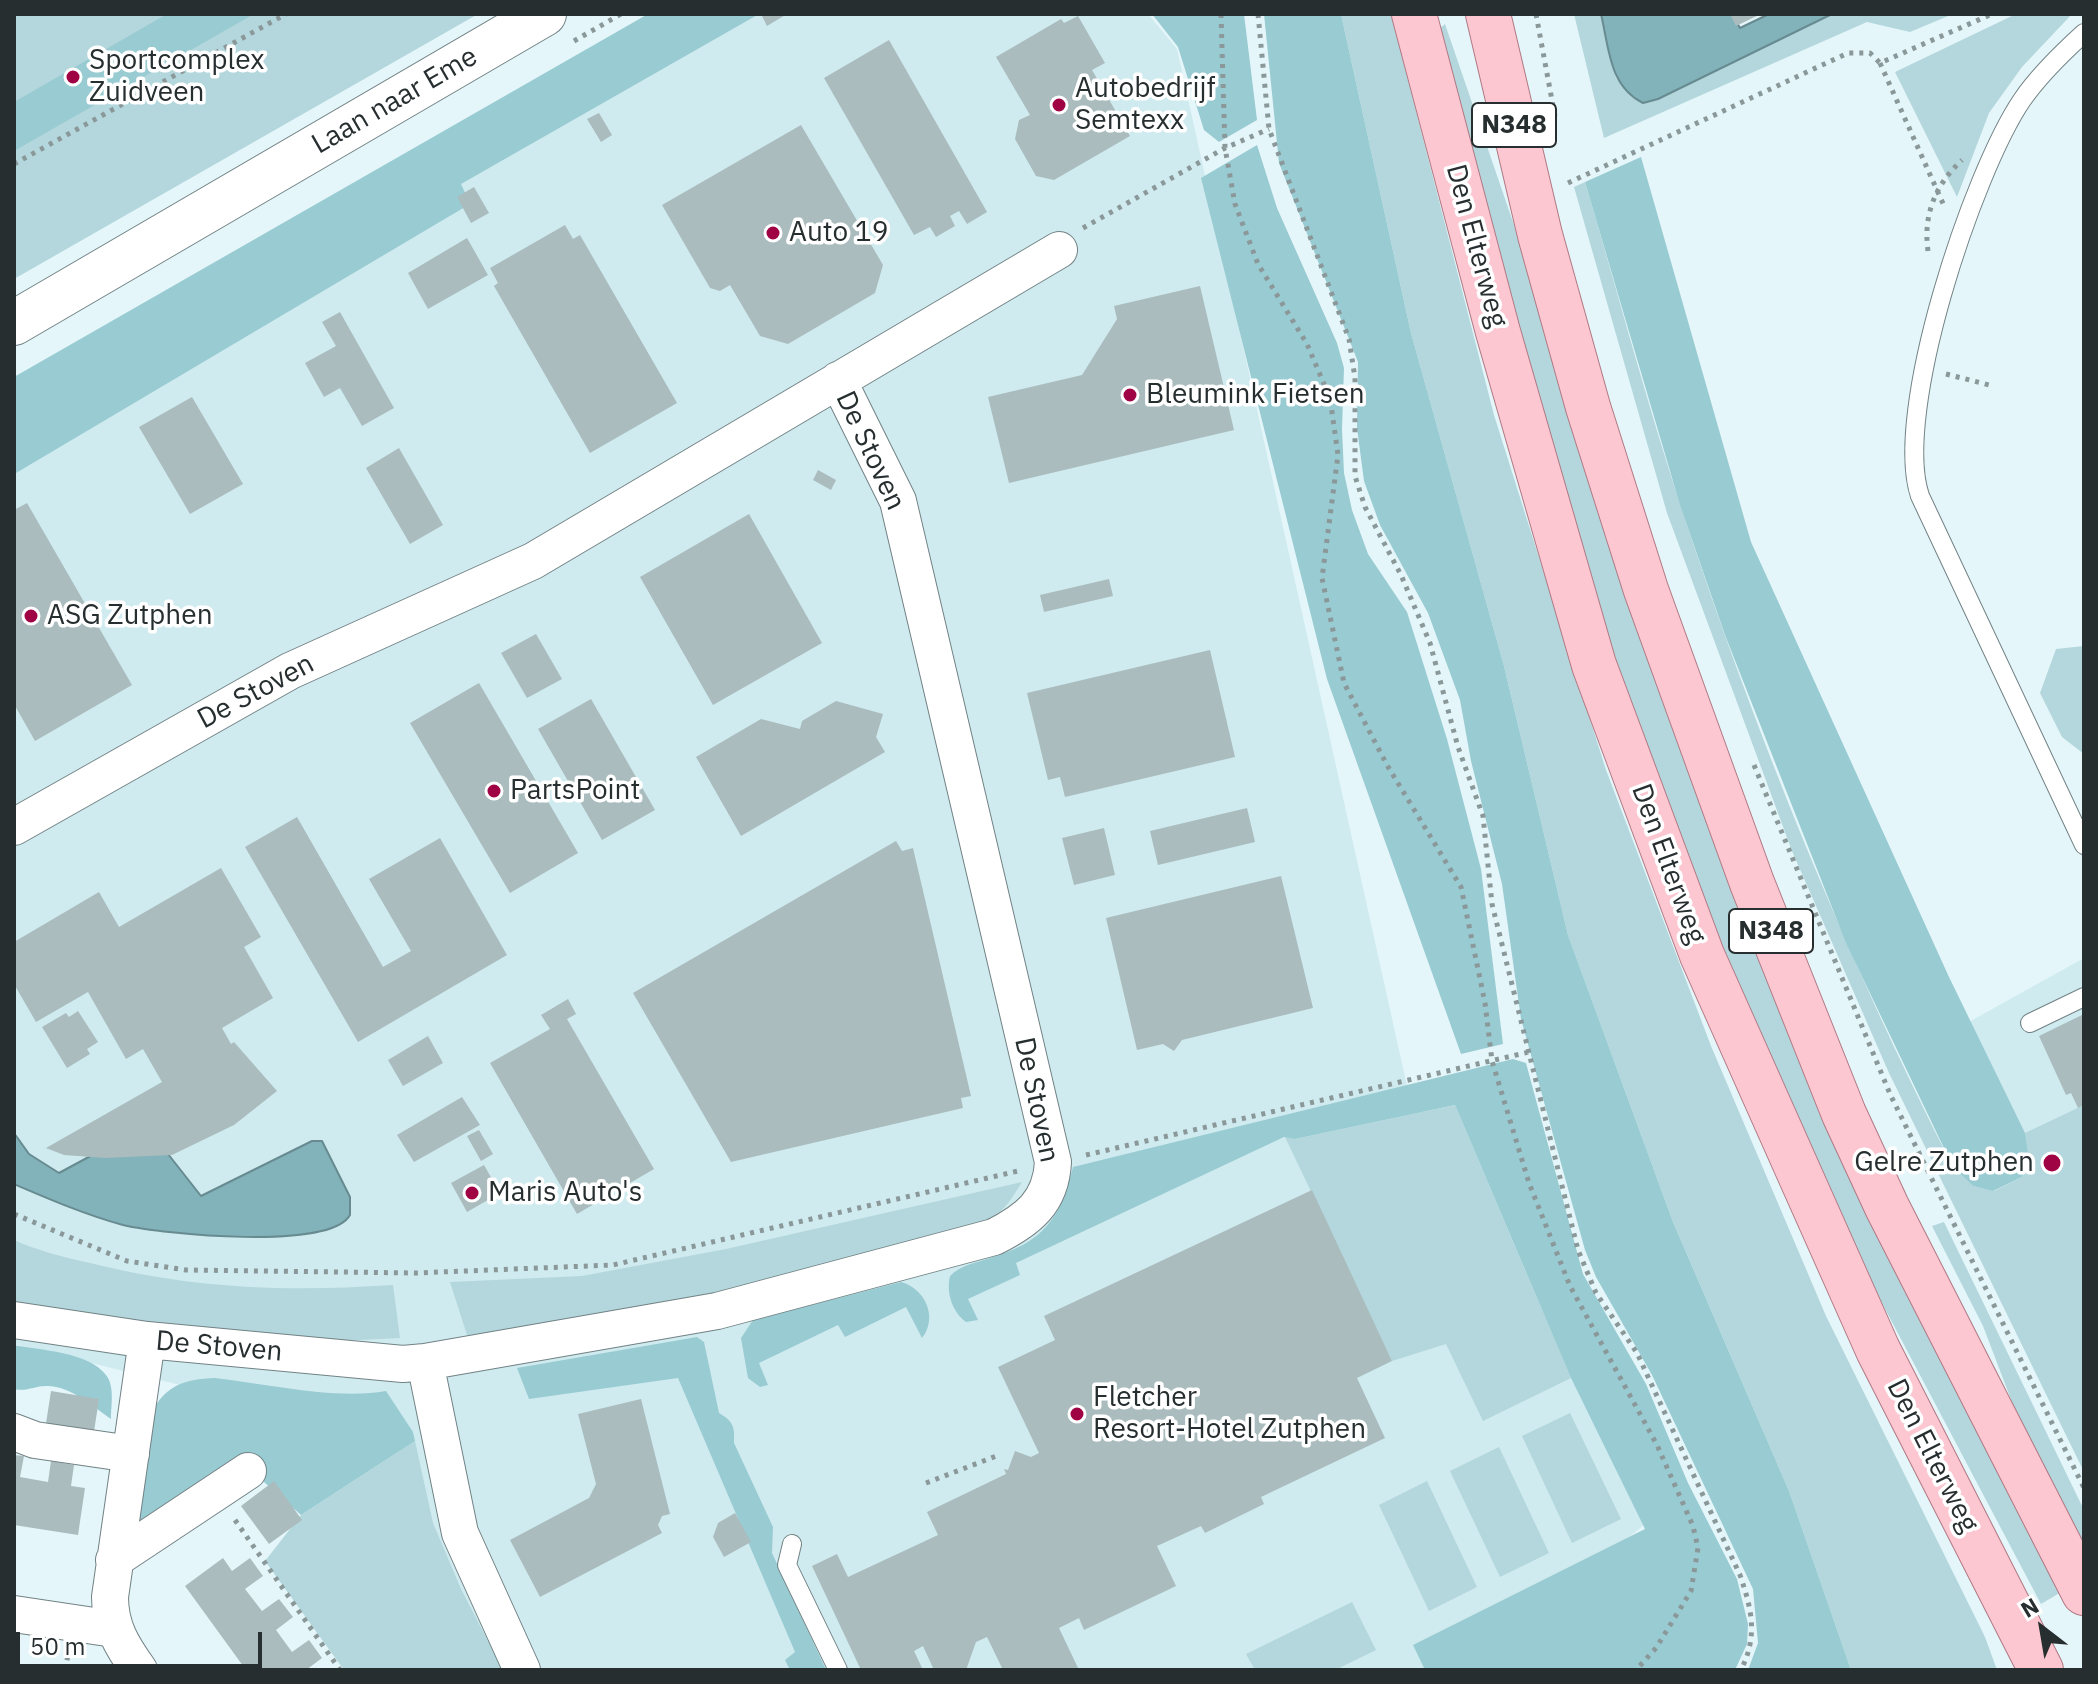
<!DOCTYPE html>
<style>
body{margin:0}
#map{position:relative;width:2098px;height:1684px;overflow:hidden;background:#e4f6f9;font-family:"IBM Plex Sans",sans-serif}
canvas{display:block}
.frame{position:absolute;inset:0;border:16px solid #272e2f;pointer-events:none}
.north{position:absolute;left:2002px;top:1588px;width:80px;height:80px;-webkit-text-stroke:6px #fff;paint-order:stroke;rotate:329deg;font-size:22px;font-weight:700;line-height:32px;text-align:center;color:#272e2f}
.north::after{content:'';display:block;margin:auto;width:28px;height:36px;background:#272e2f;clip-path:polygon(50% 0,100% 100%,50% 72%,0 100%)}
.scale{position:absolute;left:16px;top:1632px;width:246px;height:36px;box-sizing:border-box;border:4px solid #272e2f;border-top:0;padding-left:10px;font-size:24px;line-height:28px;white-space:nowrap;color:#272e2f;-webkit-text-stroke:6px #fff;paint-order:stroke}
</style>
<div id="map">
<canvas width="2098" height="1684"></canvas>
<div class="frame"></div>
<div class="north">N</div>
<div class="scale">50 m</div>
</div>
<script>
const context = document.querySelector('canvas').getContext('2d');
context.lineJoin = 'round';
function fill(path, color) {
  context.fillStyle = color;
  context.fill(path, 'evenodd');
}
function strokePath(path, color, width, dash) {
  context.strokeStyle = color;
  context.lineWidth = width;
  context.lineCap = dash ? 'butt' : 'round';
  context.setLineDash(dash || []);
  context.stroke(path);
}
function drawText(font, color, halo, rows, align = 'center') {
  context.font = font + ' "IBM Plex Sans",sans-serif';
  context.lineWidth = 7;
  context.setLineDash([]);
  context.textBaseline = 'middle';
  context.strokeStyle = halo;
  context.fillStyle = color;
  for (const [text, x, y, turn = 0] of rows) {
    context.save();
    context.translate(x, y);
    context.rotate((+turn || 0) * Math.PI / 180);
    context.textAlign = isNaN(turn) ? turn : align;
    if (halo) context.strokeText(text, 0, 0);
    context.fillText(text, 0, 0);
    context.restore();
  }
}
const built = new Path2D(`
 M754,14h394l29,35 230,1037 255,424 -195,160h-978l-94,-232 -381,-94v-912z
 M2084,958v340l-126,-270z`);
const green = new Path2D(`
 M14,14h464l-464,265z
 M1341,14h50l103,401 112,355 105,276 115,270 159,321 12,33h-146l-62,-179 -116,-269 -105,-287 -64,-269 -93,-333z
 M1574,14h27l15,64 27,25 15,-4 174,-85h121l-43,18 -43,-10 -263,116z
 M2016,14h56l-50,53 -33,46 -32,84 -62,-125z
 M1445,24l69,201 48,163 501,1203 -22,13 -232,-439 -195,-490 -179,-643z
 M1585,182c32,108 61,218 96,325 74,226 164,448 272,660l20,19 21,5 28,-14 7,-19 -4,-25 59,-28v367l-195,-399 -97,-222 -125,-338 -93,-326z
 M2084,646v108l-22,-17 -22,-44 16,-44z
 M1455,1105l116,273 -88,43 -37,-77 -54,17 -107,-224 11,2z
 M1022,1182c-9,14 -16,28 -31,36 -31,16 -72,22 -106,32 -130,37 -283,79 -418,85l-17,-53 132,-6 144,-27z
 M1944,1222l140,288v48l-56,-114 -45,-118 -51,-100z
 M14,1240c25,11 49,17 76,23 105,26 195,29 303,22l7,53 -82,4 -78,-6 -226,-33z
 M1570,1413l51,106 -49,24 -50,-107z
 M415,1441l18,82 28,66 42,81h-159l-79,-109 36,-46z
 M1499,1447l50,106 -49,24 -50,-106z
 M1427,1481l50,106 -48,24 -50,-106z
 M1352,1602l24,48 -41,20h-80l-9,-16z`);
const forest = new Path2D(`
 M167,14h87l-240,137v-49z
 M648,14h111l-298,170 9,20 -454,269 -2,-96z
 M1152,14h92l13,106 -38,22 -15,-12 -26,-83z
 M1264,14h77l70,319 93,333 64,269 105,287 116,269 62,179h-103l10,-27 -5,-54 -101,-214 -56,-98 -11,-27 -64,-231 -19,-135 -31,-123 -11,-61 -32,-87 -48,-88 -16,-44 -7,-53 1,-66 -79,-199z
 M1257,145l20,63 60,135 7,25 -2,61 2,44 8,37 16,44 39,58 40,127 34,130 22,175 -42,10 -134,-375 -126,-501z
 M1641,157l110,385 198,435 76,156 4,25 -7,19 -29,14 -20,-5 -20,-19 -107,-224 -121,-308 -45,-130 -95,-323z
 M1513,1059l13,4 57,211 63,110 42,99 49,96 11,45 -1,20 -12,26h-310l-12,-25 232,-116 -74,-151 -116,-273 -160,34 -11,-2 -268,126 4,12 -52,24 10,21 -12,2c-14,-10 -20,-30 -16,-46 11,-11 25,-13 40,-18 53,-16 69,-37 83,-91z
 M901,1282c25,7 37,36 21,56l-16,-31 -61,30 -7,-12 -79,38 9,22 -8,2 -12,-9 -7,-40 12,-18z
 M697,1337l7,5 15,71c14,8 16,14 15,30l39,84 -1,26 54,117h-36l-5,-10 10,-8 -117,-274 -149,21 -12,-31z
 M14,1345c25,5 75,7 92,30 9,11 5,31 5,44 -17,-12 -42,-34 -65,-33 -12,0 -19,6 -32,3z
 M215,1378c52,6 121,22 171,13l27,41 2,9 -114,74 -37,-33 -10,-17 -126,63 23,-114c14,-29 34,-35 64,-36z`);
const water = new Path2D(`
 M1601,14h131l8,14 29,-14h63l-174,85 -15,4c-34,-17 -34,-55 -42,-89z
 M146,1126l55,70 111,-55h10l28,56v18c-20,36 -189,19 -227,10 -37,-10 -74,-26 -109,-41v-51l15,21 30,19z`);
const building = new Path2D(`
 M765,14h22l-20,12 -5,-10z
 M1730,14h31l-25,12z
 M1078,16l27,47 -13,7 38,66 -76,44 -18,-4 -21,-37 4,-19 11,-5 -34,-58 65,-38 3,4z
 M889,40l98,172 -20,12 -8,-13 -9,5 5,10 -19,11 -6,-10 -16,8 -90,-157z
 M599,113l13,22 -11,7 -14,-23z
 M801,125l82,140 -8,28 -87,51 -28,-8 -30,-51 -10,6 -10,-3 -48,-83z
 M474,187l15,26 -18,10 -14,-26z
 M565,225l8,14 7,-4 97,168 -87,50 -96,-167 4,-3 -8,-15z
 M467,238l21,37 -60,34 -20,-36z
 M1200,286l34,144 -225,53 -21,-86 94,-22 35,-56 -3,-13z
 M340,312l54,96 -32,18 -22,-38 -16,9 -19,-34 31,-17 -14,-24z
 M192,397l51,87 -53,30 -51,-87z
 M399,448l44,77 -33,19 -44,-76z
 M818,470l18,10 -5,10 -18,-10z
 M27,503l105,182 -97,56 -21,-37v-194z
 M749,514l73,129 -109,62 -73,-128z
 M1109,579l4,17 -69,16 -4,-17z
 M536,634l26,45 -35,19 -26,-45z
 M1210,650l25,107 -170,40 -5,-20 -12,3 -21,-87z
 M479,683l99,170 -68,40 -100,-170z
 M591,699l64,111 -53,30 -64,-111z
 M836,701l47,13 -7,23 9,15 -144,84 -45,-79 65,-38 39,10 2,-8z
 M1247,808l8,34 -97,23 -8,-34z
 M297,817l86,150 28,-16 -42,-72 71,-41 67,117 -149,87 -113,-195z
 M1104,828l11,47 -41,10 -12,-47z
 M896,841l6,10 11,-3 58,248 -10,2 2,10 -232,54 -98,-169z
 M221,868l40,69 -17,10 29,51 -51,30 9,16 3,-2 43,49 -43,34 -62,30 -67,3 -41,-3 -18,-7 116,-66 -19,-33 -17,10 -38,-67 -52,30 -22,-38v-42l85,-50 20,35z
 M1281,876l32,132 -131,32 -8,11 -11,-7 -26,6 -31,-132z
 M568,999l8,15 -9,5 87,150 -77,45 -87,-151 60,-34 -9,-14z
 M78,1011l20,31 -11,7 3,5 -23,14 -25,-41 24,-14 3,4z
 M2084,1014v91l-6,3 -7,-15 -5,2 -27,-59z
 M428,1036l15,27 -40,23 -15,-26z
 M462,1097l18,28 -66,37 -17,-27z
 M479,1130l14,24 -12,7 -14,-25z
 M484,1165l16,28 -33,19 -16,-29z
 M1312,1190l80,171 -35,17 28,60 -124,59 3,7 -59,29 -4,-7 -44,20 19,40 -92,44 -5,-12 -20,10 20,42h-76l-16,-33 -11,5 -10,28h-32l-11,-24 -9,5 9,19h-62l-49,-104 25,-12 11,23 90,-42 -11,-23 79,-38 -2,-5 4,1 7,-19 16,6 8,-4 -41,-86 57,-27 -11,-24z
 M51,1391l48,8 -6,39 -48,-8z
 M641,1399l29,115 -8,2 -4,9 4,8 -122,64 -30,-57 79,-42 7,-14 -18,-70z
 M14,1455l10,1 -4,21 28,5 3,-21 23,4 -3,21 14,2 -7,47 -64,-10z
 M274,1481l28,39 -33,24 -28,-38z
 M735,1513l16,29 -27,15 -11,-20 5,-14z
 M223,1558l9,13 18,-13 13,18 -18,13 17,22 17,-12 14,18 -17,13 16,22 17,-12 13,18 -16,12h-60l-61,-84z`);
const path = new Path2D(`
 M1221,14l4,134 10,56 23,60 49,80 23,54 8,57 -16,123 22,105 43,82 74,122 24,116 7,58 37,122 41,103 87,159 36,81 5,22 -7,43 -35,57 -20,22
 M1258,14l11,115 80,210 6,39v98l10,31 36,68 29,68 28,104 25,69 9,88 86,346 18,43 41,60 103,222c12,35 18,61 1,95
 M1536,14l20,108
 M574,41l47,-27
 M1880,63l65,145
 M14,164l272,-150
 M1568,183l280,-130h22l10,10 112,-49
 M1083,228l142,-80 44,-19
 M1928,251c-5,-36 7,-66 34,-91
 M1946,374l47,12
 M1754,765l136,329 194,394
 M1086,1155l443,-103
 M14,1214l113,47 59,9 230,3 197,-8 405,-94
 M926,1483l73,-28
 M235,1520l105,150
 M65,1670l3,-15`);
const service = new Path2D(`
 M2084,33c-22,20 -45,42 -62,67 -49,72 -130,314 -102,396l164,349
 M2030,1023l54,-26
 M792,1544l-5,21 51,105`);
const minor = new Path2D(`
 M14,827l276,-156 243,-110 526,-311
 M14,1320l133,20 256,24 22,-2 292,-51 277,-74c34,-17 57,-35 59,-75l-155,-661 -60,-121
 M425,1362l35,171 62,137
 M14,1432l21,8 96,14
 M114,1560l134,-89
 M14,1614l100,15
 M139,1670c-17,-24 -29,-43 -29,-73l37,-257`);
const tertiary = new Path2D(`
 M14,323l530,-309`);
const primary = new Path2D(`
 M1414,14l84,318 96,333 108,290 176,395 163,320
 M1488,14l52,221 48,172 58,183 106,293 92,231 43,93 197,386`);
const markers = [
 [73,77,8,"#a00344"],
 [1059,105,8,"#a00344"],
 [773,233,8,"#a00344"],
 [1130,395,8,"#a00344"],
 [31,616,8,"#a00344"],
 [494,791,8,"#a00344"],
 [2052,1163,10,"#a00344"],
 [472,1193,8,"#a00344"],
 [1077,1414,8,"#a00344"]
];
const shields = [
 [1514,125,84],
 [1771,931,84]
];
const shieldNames = [
 ["N348",1514,125],
 ["N348",1771,931]
];
const poiNames = [
 ["Sportcomplex",89,61],
 ["Zuidveen",89,93],
 ["Autobedrijf",1075,89],
 ["Semtexx",1075,121],
 ["Auto 19",789,233],
 ["Bleumink Fietsen",1146,395],
 ["ASG Zutphen",47,616],
 ["PartsPoint",510,791],
 ["Gelre Zutphen",2034,1163,"right"],
 ["Maris Auto's",488,1193],
 ["Fletcher",1093,1398],
 ["Resort-Hotel Zutphen",1093,1430]
];
const streetNames = [
 ["Laan naar Eme",395,101,-30],
 ["Den Elterweg",1476,246,75],
 ["De Stoven",870,451,65],
 ["De Stoven",256,692,-28],
 ["Den Elterweg",1668,864,70],
 ["De Stoven",1036,1100,78],
 ["De Stoven",219,1347,5],
 ["Den Elterweg",1932,1456,63]
];
fill(built, '#cfebef');
fill(green, '#b3d7dc');
fill(forest, '#99cbd2');
fill(water, '#82b3ba');
strokePath(water, '#678b90', 2);
fill(building, '#aabcbe');
strokePath(service, '#728285', 20);
strokePath(minor, '#728285', 38);
strokePath(tertiary, '#728285', 46);
strokePath(primary, '#b07984', 46);
strokePath(path, '#8b989a', 5, [4, 6]);
strokePath(service, '#fff', 18);
strokePath(minor, '#fff', 36);
strokePath(tertiary, '#fff', 44);
strokePath(primary, '#fcc7d1', 44);
for (const [x, y, r, color] of markers) {
  const dot = new Path2D();
  dot.arc(x, y, r, 0, 2 * Math.PI);
  context.fillStyle = color;
  context.fill(dot);
  strokePath(dot, '#fff', 3);
}
for (const [x, y, w] of shields) {
  const box = new Path2D();
  box.roundRect(x - w / 2, y - 22, w, 44, 6);
  context.fillStyle = '#fff';
  context.fill(box);
  strokePath(box, '#272e2f', 2);
}
drawText('bold 26px', '#272e2f', null, shieldNames);
drawText('28px', '#272e2f', '#fff', poiNames, 'left');
drawText('28px', '#272e2f', '#fff', streetNames);
</script>
